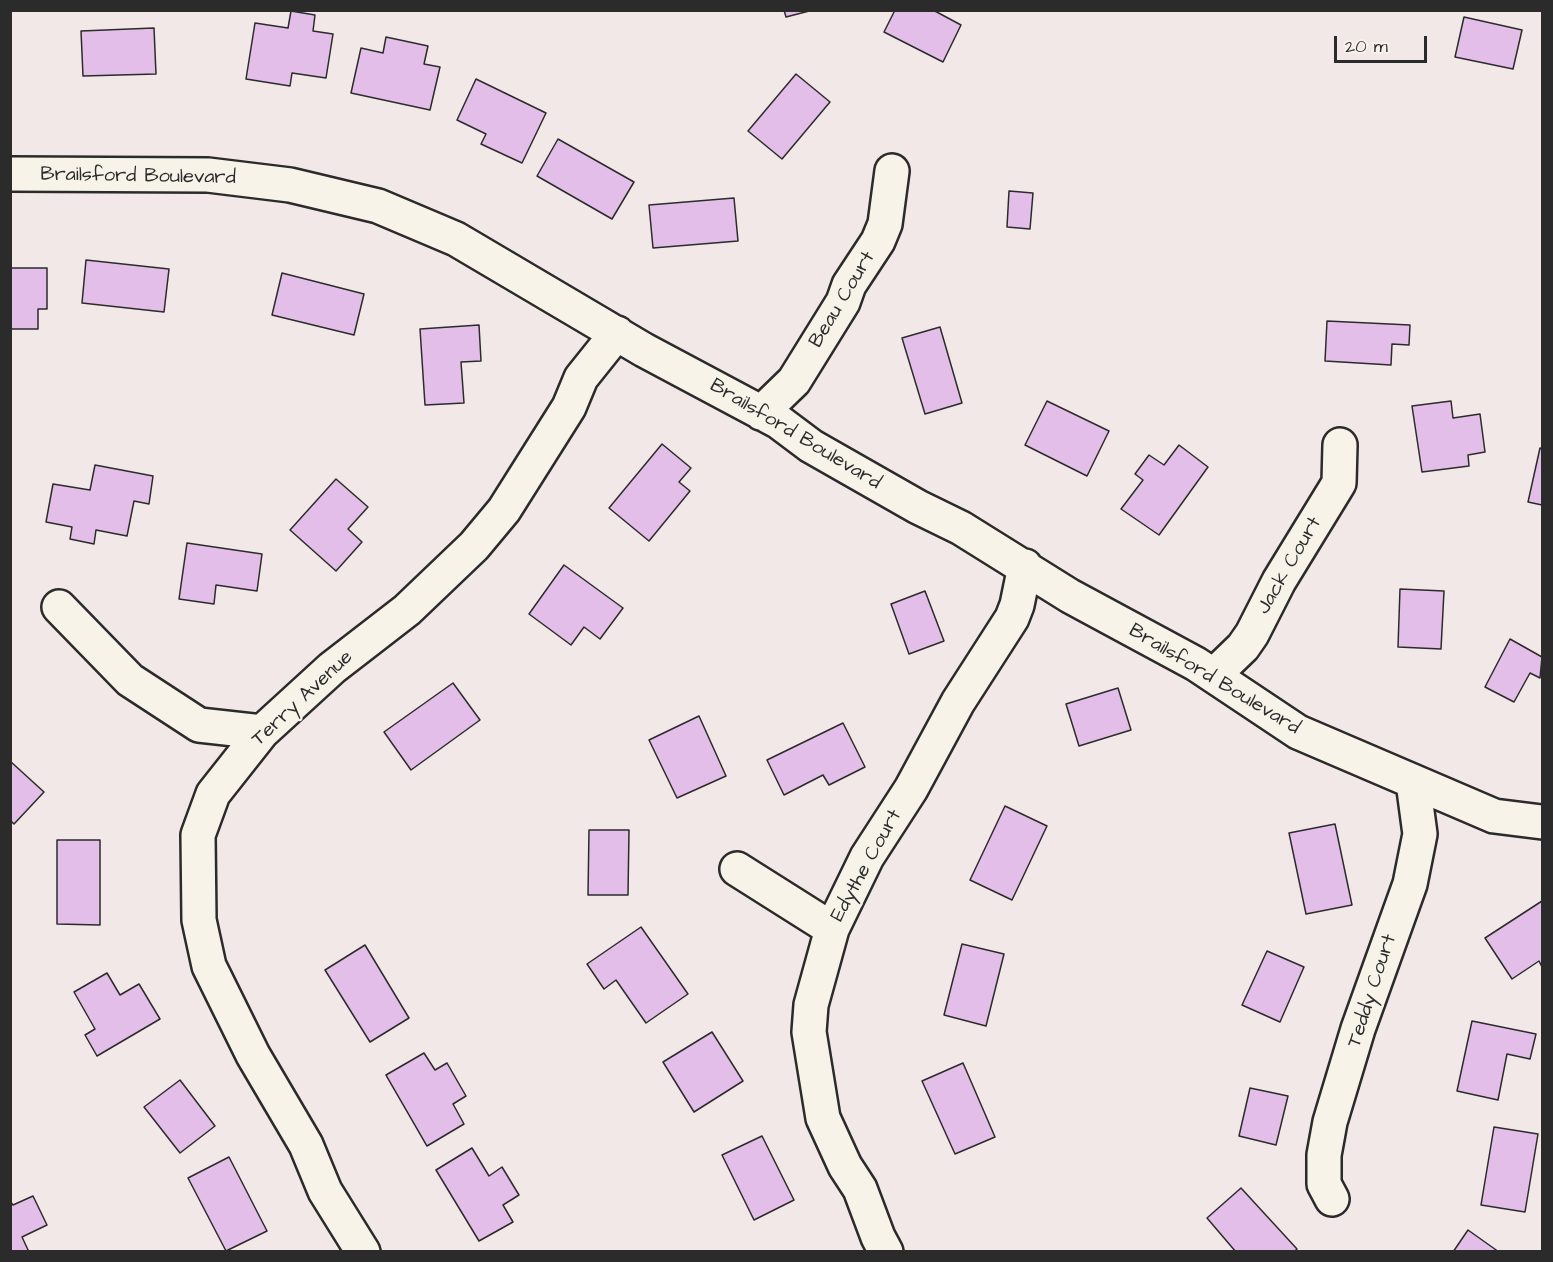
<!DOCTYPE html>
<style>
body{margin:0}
#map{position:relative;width:1553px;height:1262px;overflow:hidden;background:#f3e8e8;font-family:"Architects Daughter",sans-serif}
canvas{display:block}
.frame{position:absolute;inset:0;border:12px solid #2b2b2b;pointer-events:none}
.scale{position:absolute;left:1334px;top:36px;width:93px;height:27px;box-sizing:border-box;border:3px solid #2b2b2b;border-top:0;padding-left:8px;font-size:18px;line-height:21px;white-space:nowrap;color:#2b2b2b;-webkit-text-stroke:4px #f7f3e8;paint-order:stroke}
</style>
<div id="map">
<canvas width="1553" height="1262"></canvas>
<div class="frame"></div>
<div class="scale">20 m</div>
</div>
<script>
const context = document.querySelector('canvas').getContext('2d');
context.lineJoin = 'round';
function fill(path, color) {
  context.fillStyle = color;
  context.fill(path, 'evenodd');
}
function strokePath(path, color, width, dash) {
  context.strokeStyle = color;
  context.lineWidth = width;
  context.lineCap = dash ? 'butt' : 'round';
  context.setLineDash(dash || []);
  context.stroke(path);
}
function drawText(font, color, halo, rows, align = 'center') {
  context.font = font + ' "Architects Daughter",sans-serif';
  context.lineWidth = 4.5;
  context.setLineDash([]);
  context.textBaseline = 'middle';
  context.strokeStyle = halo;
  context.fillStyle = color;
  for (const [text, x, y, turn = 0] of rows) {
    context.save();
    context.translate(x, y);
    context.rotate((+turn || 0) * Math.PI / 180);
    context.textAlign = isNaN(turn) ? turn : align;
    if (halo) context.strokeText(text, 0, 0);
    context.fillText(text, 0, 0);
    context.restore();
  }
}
const building = new Path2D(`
 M784,10h29l-27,7z
 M895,10h38l28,15 -18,37 -59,-30z
 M291,11l24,4 -2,16 20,3 -7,44 -34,-5 -2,13 -44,-7 9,-56 33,5z
 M1464,17l58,13 -9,39 -58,-12z
 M154,28l2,46 -73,2 -2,-45z
 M386,37l42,9 -4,18 16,3 -10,43 -79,-17 10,-45 22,5z
 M796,74l34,28 -48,57 -34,-28z
 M476,79l70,34 -24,50 -41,-19 5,-10 -29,-14z
 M558,139l76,43 -22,37 -75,-43z
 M1009,191l24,2 -3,36 -23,-2z
 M734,198l4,43 -85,7 -4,-43z
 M86,260l83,9 -5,43 -82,-9z
 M10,268h37v41h-9v20h-28z
 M282,273l82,21 -10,41 -82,-20z
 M1327,321l83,4 -1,20 -17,-1 -1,21 -66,-4z
 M479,325l2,36 -20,1 3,41 -39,2 -5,-76z
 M940,327l22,76 -37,11 -23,-76z
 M1047,401l62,30 -22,45 -62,-31z
 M1451,401l2,17 27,-4 5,38 -17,3 1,11 -47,6 -10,-66z
 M662,444l29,24 -12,14 11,9 -41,50 -40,-33z
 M1179,445l29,22 -49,68 -38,-26 22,-29 -8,-6 14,-19 15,10z
 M1540,448l2,1v56l-14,-3z
 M95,465l58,11 -4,28 -15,-3 -7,35 -31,-6 -2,14 -24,-5 2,-12 -26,-5 7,-38 37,6z
 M336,479l32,28 -20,22 14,13 -26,29 -46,-41z
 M187,543l75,11 -5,37 -41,-6 -2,19 -35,-5z
 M564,565l59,43 -23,31 -16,-12 -13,18 -42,-31z
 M1400,589l44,2 -3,58 -43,-2z
 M925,591l19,50 -35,13 -18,-50z
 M1510,639l32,18 -2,21 -10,-5 -16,29 -29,-15z
 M453,683l27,37 -69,50 -27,-38z
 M1118,688l13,42 -52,16 -13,-42z
 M699,716l27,60 -49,22 -28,-58z
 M843,723l22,44 -36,18 -6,-10 -39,20 -17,-35z
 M10,761l34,31 -30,32 -4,-4z
 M1005,806l42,20 -35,74 -42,-20z
 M1335,824l17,81 -46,9 -17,-81z
 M589,830h40l-1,65h-40z
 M57,840h43v85l-43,-1z
 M1542,901v66l-3,-6 -27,18 -27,-41z
 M641,927l47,67 -42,29 -30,-43 -12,9 -17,-25z
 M962,944l42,10 -18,72 -42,-11z
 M365,945l44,73 -39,24 -45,-72z
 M1267,951l37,16 -24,55 -38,-17z
 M107,973l13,22 19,-11 21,35 -63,37 -12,-21 10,-6 -21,-37z
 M1472,1021l64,13 -6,25 -23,-5 -9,46 -41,-9z
 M712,1032l31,49 -49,31 -31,-50z
 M424,1053l11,17 12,-7 19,33 -13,8 11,20 -37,22 -41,-71z
 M963,1063l32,74 -40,17 -33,-73z
 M180,1080l35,46 -35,27 -36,-46z
 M1250,1088l38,8 -12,49 -37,-9z
 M1494,1127l44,7 -13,78 -44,-7z
 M762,1136l32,64 -40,20 -32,-65z
 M472,1148l17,28 13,-9 17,28 -16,10 10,17 -34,19 -43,-71z
 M229,1157l38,74 -41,20 -38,-73z
 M1241,1188l56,61 -3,3h-58l-29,-34z
 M33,1196l14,29 -25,12 7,15h-19v-51l3,4z
 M1468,1230l31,22h-46z`);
const minor = new Path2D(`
 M10,174l198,1 82,10 88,21 78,33 188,111 135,72 32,24 107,61 43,21 109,68 126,68 102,68 196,84 48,6
 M761,413l33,-32 49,-79 6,-17 29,-44 7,-17 7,-53
 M59,607l71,73 69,45 63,7
 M1214,675l29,-28 9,-13 27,-53 60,-98 1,-38
 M737,869l95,60
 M1332,1199l-8,-15v-29l6,-33 28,-93 52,-145 10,-50 -7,-52
 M363,1252l-38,-61 -19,-46 -53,-90 -44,-89 -10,-46 -1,-85 15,-41 49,-62 70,-64 75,-58 67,-64 30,-36 65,-103 12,-29 36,-45
 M886,1252l-8,-15 -18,-48 -15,-23 -22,-48 -14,-86 2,-27 21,-76 35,-72 44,-68 47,-87 54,-84 5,-13 8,-39`);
const streetNames = [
 ["Brailsford Boulevard",138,177,1],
 ["Beau Court",843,300,-59],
 ["Brailsford Boulevard",795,435,31],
 ["Jack Court",1290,566,-60],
 ["Brailsford Boulevard",1214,680,31],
 ["Terry Avenue",303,699,-43],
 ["Edythe Court",867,866,-61],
 ["Teddy Court",1373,991,-72]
];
fill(building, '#e3bee8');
strokePath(building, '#2b2b2b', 1.5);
strokePath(minor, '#2b2b2b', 38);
strokePath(minor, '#f7f3e8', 33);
drawText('20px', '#2b2b2b', '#f7f3e8', streetNames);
</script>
